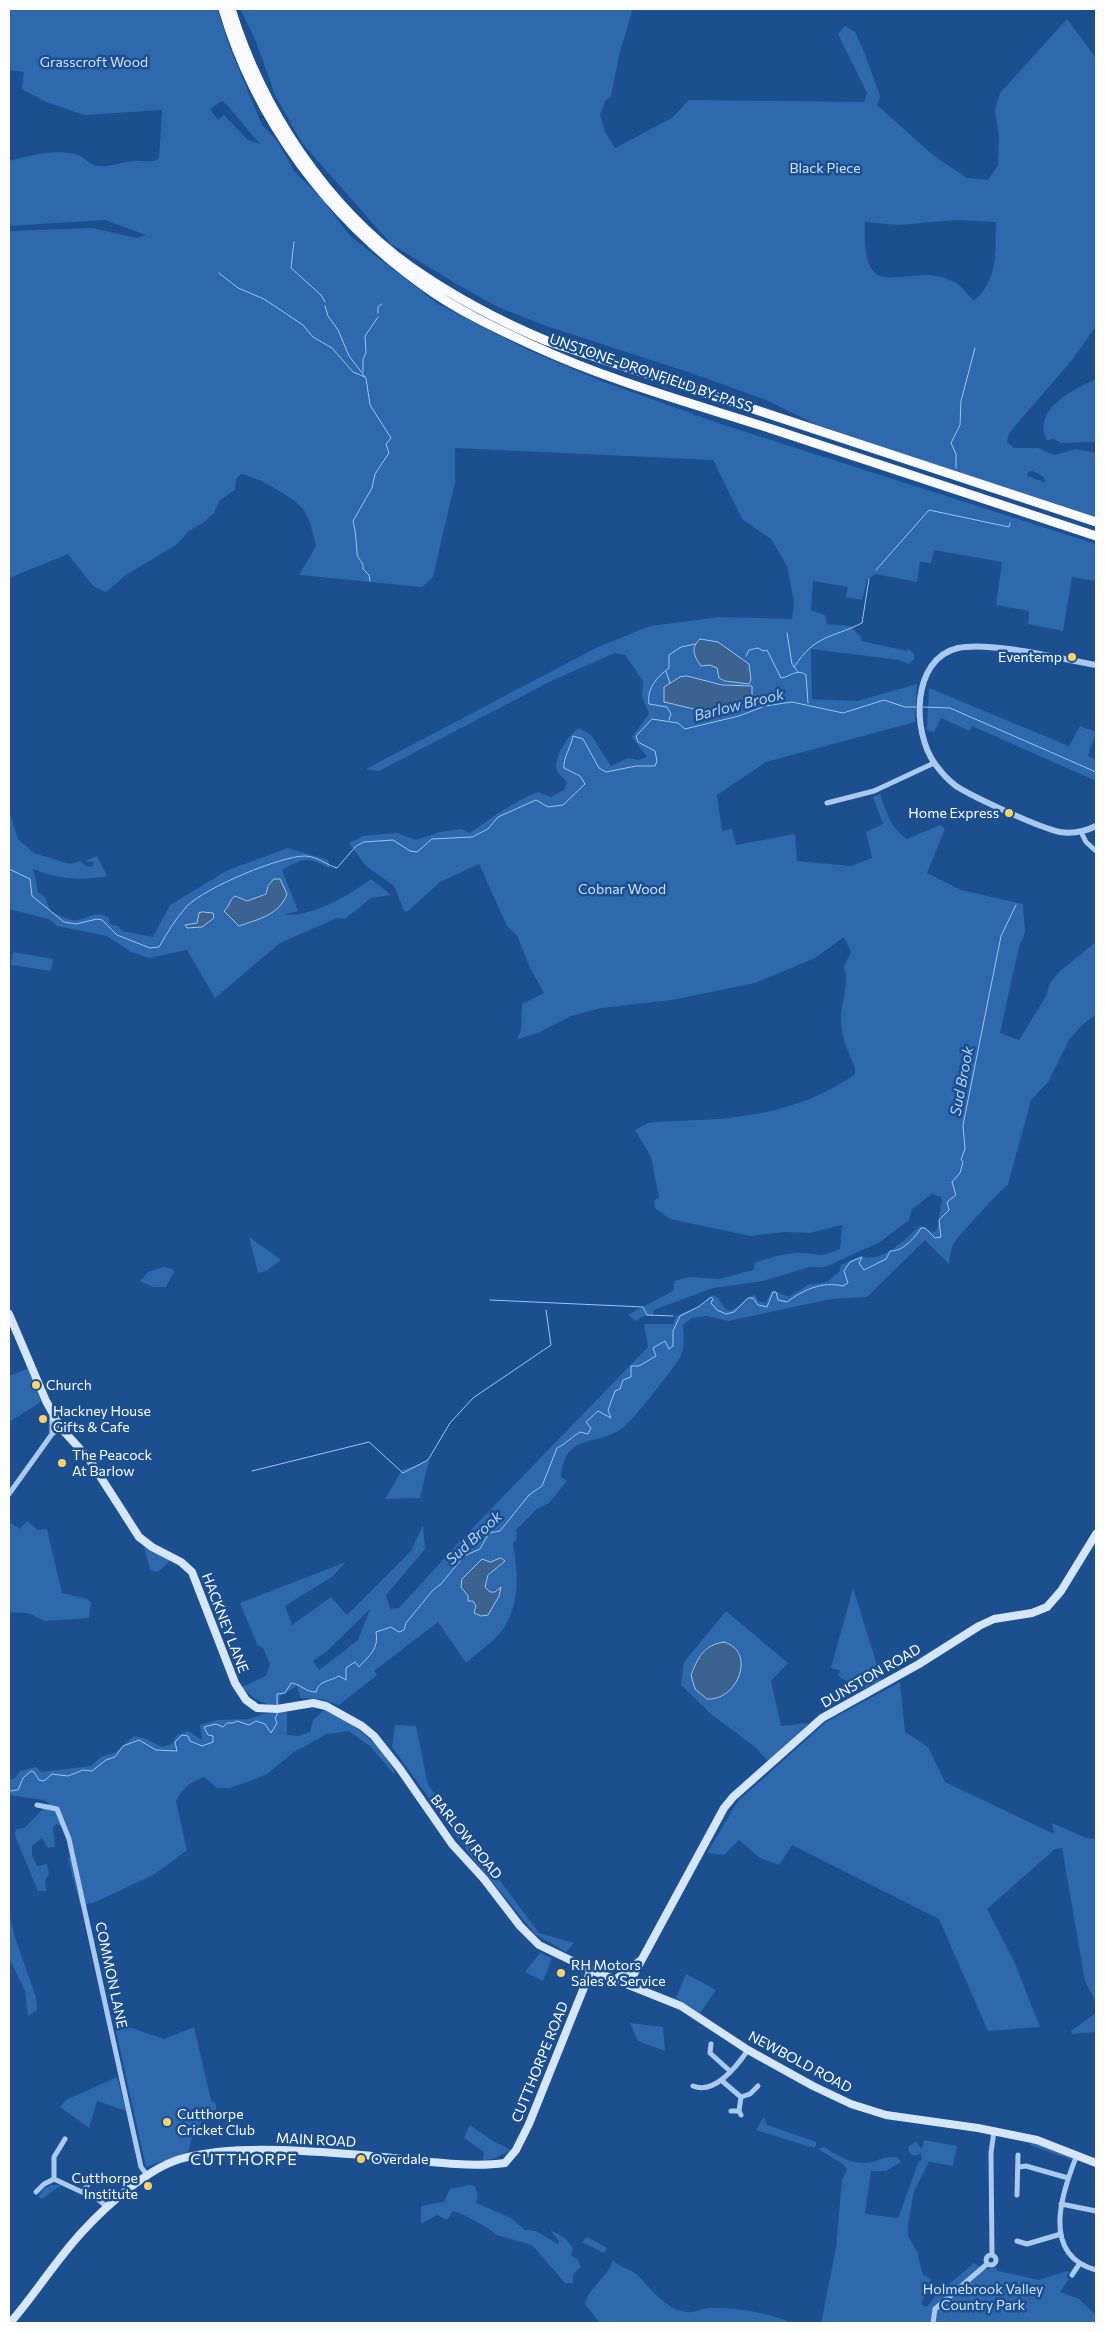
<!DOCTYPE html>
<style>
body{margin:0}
#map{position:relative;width:1105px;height:2332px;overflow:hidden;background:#1b4f8f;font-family:Commissioner,sans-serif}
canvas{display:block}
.frame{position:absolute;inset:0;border:10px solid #fff;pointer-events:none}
</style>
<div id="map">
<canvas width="1105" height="2332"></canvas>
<div class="frame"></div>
</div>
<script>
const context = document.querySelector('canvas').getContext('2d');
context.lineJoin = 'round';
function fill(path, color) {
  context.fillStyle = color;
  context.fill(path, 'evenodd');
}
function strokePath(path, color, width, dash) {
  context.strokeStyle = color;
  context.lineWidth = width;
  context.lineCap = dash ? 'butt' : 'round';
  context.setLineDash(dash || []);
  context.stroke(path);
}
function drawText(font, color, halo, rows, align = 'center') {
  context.font = font + ' Commissioner,sans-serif';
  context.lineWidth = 5;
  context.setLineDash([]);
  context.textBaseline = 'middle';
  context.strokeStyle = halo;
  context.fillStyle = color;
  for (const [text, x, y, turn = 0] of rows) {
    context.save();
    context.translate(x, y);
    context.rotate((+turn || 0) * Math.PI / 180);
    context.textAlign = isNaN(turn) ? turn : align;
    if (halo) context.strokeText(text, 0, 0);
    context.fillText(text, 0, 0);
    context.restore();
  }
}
const green = new Path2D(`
 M9,9h208l13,39 32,77 16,17 16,29 29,29 27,36 88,68 90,46 73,31 120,43 375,120v37l-24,-4 -9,54 -35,-7 1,-13 -33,-6 6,-43 -68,-12 -3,13 -11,-1 -3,20 -42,-8 -8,6 -5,20 -16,-3 2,-10 -35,-6 -2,29 14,5 2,9 23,2 12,12 -1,3 46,10 1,-2 6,5v5l-5,5 -10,-4 -88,-11 1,50 45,2 60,-17 -2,38 -149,40 -49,33 5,36 10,-2 4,16 59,-11 2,27 54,5 21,-8 -6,-26 17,-8 -10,-27 7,-3c6,18 11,34 27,45l33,-14 5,4 -18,44 34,17 62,14 2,29 -6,14 -19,86 19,7 27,-44 4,-13 9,-11 37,-30v76l-2,-2 -13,10 -12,14 -21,42 -17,18 -23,85c-4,1 -53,54 -55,60 -3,6 -3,13 -4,19l-24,-24 -58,57 -36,2 -103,22 -21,-5 -15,2 -9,7c1,9 2,21 -2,30 -4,10 -49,66 -57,72 -28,21 -59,4 -63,50l6,4 -18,22 -12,6 -21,21 1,9 -4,4c5,31 8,62 -12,89 -9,11 -24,21 -35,31l-28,-41 -64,49 3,4 -38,30 -18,-6 -20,-1 -4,-12 -17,10 -1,11c-15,-2 -27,-9 -37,-20l24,-11 4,-12 -7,-16 -6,-4 -17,-41 106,-41 -13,14 -48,30 7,19 39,-28 16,18 64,-64 12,-26 2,24 -39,46 4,14 9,-1 62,-68 187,-193 -4,-23h29l3,-8 25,-11 12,-10 5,3 9,13c12,-1 16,-14 28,-16l3,6 8,2 6,-13 17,7 19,-12 19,-3 13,-11 1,-6 20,-9c22,8 44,-17 59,-30l14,6 3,-3 5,-28 -1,-4 -9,-3 -20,15 -3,11 -29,22 -55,25h-15l-47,14 -50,7 -59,22 -1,6h-9l-8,5 -8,-6c7,-5 45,-22 46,-26 0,-1 0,-7 0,-8l16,-4 29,2 34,-9 2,-7c10,-5 35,-11 46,-10 20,1 19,5 39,-4l2,-24 -32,8 -25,-1 -35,4 -80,-17 -15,-11 -1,-7 5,-4 -8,-40 -16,-27 13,-7c23,-3 46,-2 70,-4 48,-4 97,-16 137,-45v-6c-6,-15 -14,-31 -14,-48 0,-18 9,-36 3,-53l7,-15 -7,-15 -29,21 -60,25 -83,17 -71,8 -30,8 -33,17 -21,6 4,-9 1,-26 22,-11 -14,-25 -13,-33 -10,-9 -28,-62 -39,18 -33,30 -3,-1 -10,-25 -28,-20 -17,-23 14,-7 34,-3 19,7 24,-8 21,-3 9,4c23,-16 42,-31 68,-41l13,5 13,-7 3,-8c-5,-5 -11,-9 -11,-17 1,-12 13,-31 23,-37l12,7 20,31 17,-8 10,2 9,-3 -15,-20 17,-23 -7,-18 1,-15 -18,-26 -10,-2 -64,28 -172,90 -13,-2 232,-122 52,-21 70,-9 72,2 2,-16 -7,-37 -16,-27 -29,-20 -29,-59 -258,-12v34l-22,95 -11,10 -123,-12 17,-29c-3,-11 -5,-24 -11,-34 -7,-13 -49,-36 -64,-38l-5,5 -1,11 -16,11 -5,12 -11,10 -14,8 -13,14 -50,30 -20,17 -13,-6 -25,-32 -59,24v-347l83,-3 44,10 10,-3 -41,-15 -96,6v-65c21,-5 47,-13 69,-6 6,2 10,8 16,10 12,4 27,-3 39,-4 10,-1 17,2 26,-2l3,-49 -78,5 -38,-13 -24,-13 2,-17 -15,-2zM222,101l5,4 33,39 -12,-4 -24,-25 -6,5 -8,-11zM730,651l19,13 2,16 -3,4 -23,-3 -8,-13 -7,-3zM687,676l35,9 30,2c-5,5 -11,12 -17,16 -20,15 -49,4 -71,-1zM482,1559l8,3 14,-3 1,2c-10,10 -18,11 -20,27l5,4 9,-3 -25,20 2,-3 -3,-5h-5v-5l-6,-7v-10zM370,1609l-12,31 -39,30 -6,-9 13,-9z
 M240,9h393l-14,46 -8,41 -6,5 -5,14 5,17 10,16 57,-30 17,-18 175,2 3,-9 -29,-59 7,-8 10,6 10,22 15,42 -3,9 57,51 33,22 21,2 10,-15 1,-27 -4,-28 5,-17 67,-74 29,39v268l-24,34 -63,73 -2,9 7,6h24l16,7 22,-6 20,4v65l-279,-93 -51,-25 -75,-27 -148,-48 -45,-18 -38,-21 -69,-42 -89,-101 -27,-48 -20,-56zM956,220l40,2c-1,32 3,56 -22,79 -6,-6 -12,-15 -20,-19 -47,-25 -93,33 -89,-60l33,3zM1033,471l11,6 1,5 -18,-6 1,-4z
 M1096,379v63l-35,1 -7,-4 -7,1c-15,-31 26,-50 49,-61z
 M929,688l140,58 11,-20 16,6 -8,24 8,4v21l-124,-55 -2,5 -29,-13 -7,14 -7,-2z
 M9,790l1,24 8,25 16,14 36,11 10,-3 6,5 6,1 2,-5 -9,-1 12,-5 10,20c-25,5 -50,3 -74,-7l5,23 7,5 6,15c8,2 18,10 27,8 12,-2 18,-10 31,-2l1,6 8,2 4,5 31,6 17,-32 58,-35 60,-22 40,12 2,8c-22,-11 -26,-11 -48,2l16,41 -15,4c32,1 63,-18 88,-36l20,16 -20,3 -26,21 -8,-1 -57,25 -65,55 -28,-48 -38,8 -18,-6 -24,-16 -50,-10 -8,-7 -40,-10zM280,880l7,14 -58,13 11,-8c16,5 30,-9 40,-19z
 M13,952l40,7 -2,12 -40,-6z
 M249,1237l32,23 -15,11 -8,2z
 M164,1267l8,2 2,3 -8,15h-13l-13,-6 8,-9z
 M29,1368l12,34 -32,20v-46z
 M429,1461l-9,37 -35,1 17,-29z
 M9,1521l11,8 7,-8 11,9 9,-1 15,64 25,6 4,3 -2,16 -44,3 -17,-8 -19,-1z
 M144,1546l27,14 -13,12 -8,-2z
 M853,1588l29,93 -21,9 -23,-14 2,-6 -9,-2z
 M726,1611l62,52 -17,18 10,45 28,-3 -41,38 -13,-14 -44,-33 -30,-29 3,-23zM724,1642l16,11 1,18 -46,18 -4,-14 15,-27z
 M900,1682l5,50 23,15 17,35 109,52 -2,-11 34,15 10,1v164l-11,-22 -23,-133 -7,1 -68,60 27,52 26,66 -52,4 -49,-112 -147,-74 -13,20 -19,-7 -21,-18 -15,15 -17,-2 31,-52 88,-79z
 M325,1709c33,17 51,31 70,63l-1,2 -23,-27 -22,-16 -22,3 -33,18 -27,22 -19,8 -19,6h-12l-13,-11c-15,6 -21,10 -28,25l11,48 -32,24 -62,29 -13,2 -12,-47 7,-4 -8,-26 -11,-4 -3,4 2,19 -7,1 -6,-10 -10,8v9l5,11 10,-2 2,10 -4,7 1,10h-8l-23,-55 1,-7 8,-1 25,-25 -5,-3 -35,-5v-16h5l6,-8 16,-4 5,5 50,-6 10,-9 15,-5 18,-16 10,2 18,9 10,-3 5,-9 11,-4 14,9 -2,-15 18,-5 31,-1 15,-5 23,-3v24l11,1 12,-4 3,-12z
 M395,1725l21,1 12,59 111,148 35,10 -8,9 -31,-18 -65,-79 -78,-108z
 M9,1912l6,26 21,59 1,13 -9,6 -3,-25 -16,-33z
 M540,1953l12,5 -9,23 -18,-9z
 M686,1974l30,16 -16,23 -24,-15z
 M1096,2013v19l-24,2 -1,-3z
 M114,2022l50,17 30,-12 17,73 5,4 1,15 -15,2 -9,12 -5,19 -42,15z
 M630,2023l33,4 2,24 -27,-10z
 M117,2077l9,34 -29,-10 -8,27 -29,-21 6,-7z
 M764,2117l3,8 49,17v3l-2,3 -58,-18z
 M470,2125l23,16 18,9 -18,9 -10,1 1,-8 -20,-14z
 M924,2140l33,6 -4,20 -27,-5 3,1 -15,29 -6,33v12l9,16 6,23 8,4 -10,25 6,3 10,-13 37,-31 10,7 11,-3 3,4 41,9 28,-9 2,1 -3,5 3,2 -9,13 19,7 17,16v8h-275l15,-75 6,-68 5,-10 -4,-6 -25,-15 6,-2c14,9 29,19 48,15 10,-3 15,-7 26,-4l3,4 -15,9h-15l-6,43 33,4 21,-57 3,-1 -1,-8 -3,3h-6l-4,-5 1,-4 7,-4 6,7z
 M1033,2142l37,13 2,5 -42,-15z
 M51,2185h10l-19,14 -4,-2 7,-9z
 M469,2185l6,1 3,10 -2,7 35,15 14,12 11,1 22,13 1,-3 -9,-11 15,8 8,10 -2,8 6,3 4,8 -8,7v9h-8l-33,-38 -36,-10c-3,-5 -37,-24 -43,-24l-6,9 -10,-5 -16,9v-18l25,-5 -1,-2 5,-10z
 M587,2237l20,11 -3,5 -22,-11z
 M613,2260c7,7 16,9 23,14 14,13 30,37 51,38 8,1 16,-4 23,-4 26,-1 59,5 82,15h-192l-15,-19c4,-17 23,-27 28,-44z`);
const water = new Path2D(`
 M700,639l18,3 31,22 2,16 -2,4 -24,-3 -6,-3 -2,-10 -7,-3 -9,1c-7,-10 -11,-18 -1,-27z
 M687,676l35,9 30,1v10l-9,9c-12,-1 -20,5 -31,6 -11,1 -37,-7 -48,-9v-15l16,-10z
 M274,879h6l7,15c-8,21 -28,25 -48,32l-15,-15c6,-5 5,-11 11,-15l12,5 19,-7 2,-8z
 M203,912l10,1 1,5 -12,9 -15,1 -2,-3 12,-2 2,-10z
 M501,1558l4,3 -17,14 -3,12 5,5h5l6,-5 -2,9 -11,19 -7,1 -7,-3 2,-7 -3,-5h-5v-5l-7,-9 1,-8 20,-20 8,3z
 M724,1642c33,9 14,59 -17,57l-12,-10 -4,-14c7,-17 12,-30 33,-33z`);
const stream = new Path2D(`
 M294,242l-3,26 30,27 4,7
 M219,273l19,15 26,11 39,26 10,12 19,11 21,24 12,5
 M325,306l3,10 10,14 11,26 17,22 4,27 21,33 -5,6 3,9 -14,21 -3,14 -19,33c3,12 3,20 4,31 0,8 7,9 6,17l6,6 1,6
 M378,313v-6l4,-3
 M363,372v-13l3,-6 -1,-17 13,-19
 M956,468v-14l-5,-11 9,-18 1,-24 14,-53
 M876,570l53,-60 80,17 1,-4
 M787,633l5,31 6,8
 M746,656l3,-6 9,-2 5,3 4,-1 14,28c9,-1 16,-10 25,-3l2,28
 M794,667c22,-33 36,-28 68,-44l7,-44
 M666,671l4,12
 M760,700l4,5
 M923,707l27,1 146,64
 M669,720l2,-6 -4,-7 -18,-3c-2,-16 7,-26 20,-36v-13l12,-8 14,-3
 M9,869l21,10 2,17 32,26 12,2 21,-5 5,1 15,15 33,13 9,-1c8,-14 17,-29 28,-41 18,-18 93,-50 118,-50 11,0 22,9 32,12l19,-22 8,-4 29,-2 17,11 7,1 15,-13 40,-2 16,-8 10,-12 38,-17 12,7 15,-2 22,-21 -5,-8 -16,-8c-1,-10 7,-21 9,-32l10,3 16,29 7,4 30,-6h19l2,-5 -2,-10 -17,-9 -2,-6 16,-17 26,4 7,6 54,-13 26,-10 27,-4 51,11 41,-13 21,7h11
 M490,1300l153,7 4,8 26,1
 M252,1471l117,-29 34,31 25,-13 22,-37 23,-25 78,-53 -5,-35
 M277,1705v-11l8,-1 6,-10c10,1 14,9 25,9 3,-12 13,-10 23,-16l7,4v-12l9,-6 4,5c10,-12 20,-17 17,-35l15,-5 8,5 5,-2 2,-7 27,-33 8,-6 23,-28 16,-7 9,-16 11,-2 29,-36 13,-9 15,-38c9,-4 14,-11 23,-16l8,2 3,-6 -5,-6 12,-11 13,7 -3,-8 7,-19 5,-2 3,-9 8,-3v-11h8l17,-10 -3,-8 12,-7 4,8 4,-3v-15l7,-15 18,-9 13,-10 2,2 -2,4 6,7 9,4 8,-2 14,-14h5l5,7 9,2 6,-15h3l2,8 9,2c16,-12 35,-21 56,-16l5,-3 -4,-12 6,-9 12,-5 -3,6 5,7 22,-11 4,-8c12,1 25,-13 31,-23h4l10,10 6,-1 -2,-17 10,-10 -2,-8 9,-7 -4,-13 8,-9 3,-11 -2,-3 4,-10 -2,-24 38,-189 15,-31
 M9,1791l9,-1 5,-12 8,-7 3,1 5,8 5,1 8,-7 16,2 15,-6 9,1 14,-11 9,-3 8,-11 16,-6 17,10 21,1 -2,-9 7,-7 6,1 2,5 12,5 11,-4v-6l-5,-1 -4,-8 12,-3 7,3 4,-4h6l4,-2 12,4 7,-4 9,3 6,9 6,-10 -2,-5 4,-7`);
const minor = new Path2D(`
 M827,803l47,-12 60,-28
 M1081,832l5,10 10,9
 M52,1414v20
 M9,1494l43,-60 9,-6
 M37,1805l20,4 12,30 72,328 7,9
 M711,2044l-1,9 20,18
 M721,2080l20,17 -2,14
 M693,2086c22,9 44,-20 55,-36
 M741,2097l9,-3 8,-8
 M731,2111h8l2,4
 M1077,2155c-15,37 -37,100 19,115
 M1019,2167l7,-1 42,12
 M54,2179v-22l11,-18
 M36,2192l8,-8 10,-5 45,21 8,7
 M83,2192l11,-17
 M1017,2195l1,-40
 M1061,2204l35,7
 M1017,2241l10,3 34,-10
 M986 2260a5 5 0 1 1 10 0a5 5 0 1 1-10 0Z
 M992,2255l-1,-102 3,-22
 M1072,2275l8,-12
 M933,2323l2,-14 52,-45`);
const tertiary = new Path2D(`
 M1096,665c-35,-6 -105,-24 -138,-17 -47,11 -46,84 -23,116 6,8 13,16 21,22 17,11 84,42 104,46 13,2 24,0 36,-6`);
const secondary = new Path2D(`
 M9,1314l37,87 15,27 28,31 50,78 13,10 29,15 11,10 43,111 11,17 11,8 20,1 36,-6 13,3 36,20 12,10 26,33 52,75 32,35 36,47 19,19 52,25 90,36 67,44 65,36 38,18 35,11 92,13 59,12 59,23
 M615,1980l25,-19
 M628,1985l96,-177 9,-11 89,-79 97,-54 60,-38 15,-7 38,-6 15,-6 14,-16 35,-57
 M10,2323c26,-30 46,-63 73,-92 23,-25 64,-62 97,-72 54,-15 126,-8 181,-4 43,3 103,14 144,8l11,-13 13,-26 62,-154`);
const trunk = new Path2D(`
 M223,9c33,112 106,209 201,277 33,24 71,42 108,59 77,36 162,59 243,85 107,35 214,71 321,106
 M231,9c31,100 94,196 180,258 43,30 88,54 136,74l549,181`);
const markers = [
 [1072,657,5,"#ffd166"],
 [1009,813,5,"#ffd166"],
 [36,1385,5,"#ffd166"],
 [43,1419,5,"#ffd166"],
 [62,1463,5,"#ffd166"],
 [561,1973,5,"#ffd166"],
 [167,2122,5,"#ffd166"],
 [361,2159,5,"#ffd166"],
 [148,2186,5,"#ffd166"]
];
const parkNames = [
 ["Grasscroft Wood",94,62],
 ["Black Piece",825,168],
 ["Cobnar Wood",622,889],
 ["Holmebrook Valley",983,2289],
 ["Country Park",983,2305]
];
const streetNames = [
 ["UNSTONE-DRONFIELD BY-PASS",651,373,19],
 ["HACKNEY LANE",225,1623,69],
 ["DUNSTON ROAD",871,1676,-30],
 ["BARLOW ROAD",466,1837,51],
 ["COMMON LANE",111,1975,78],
 ["CUTTHORPE ROAD",540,2062,-68],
 ["NEWBOLD ROAD",800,2062,28],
 ["MAIN ROAD",316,2140,3]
];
const poiNames = [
 ["Eventemp",1062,657,"right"],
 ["Home Express",999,813,"right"],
 ["Church",46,1385],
 ["Hackney House",53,1411],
 ["Gifts & Cafe",53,1427],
 ["The Peacock",72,1455],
 ["At Barlow",72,1471],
 ["RH Motors",571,1965],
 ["Sales & Service",571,1981],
 ["Cutthorpe",177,2114],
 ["Cricket Club",177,2130],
 ["Overdale",371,2159],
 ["Cutthorpe",138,2178,"right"],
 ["Institute",138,2194,"right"]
];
const waterNames = [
 ["Barlow Brook",739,705,-14],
 ["Sud Brook",962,1081,-79],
 ["Sud Brook",474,1538,-43]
];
const quarterNames = [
 ["CUTTHORPE",244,2160]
];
fill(green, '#2e69ad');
fill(water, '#3c6290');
strokePath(water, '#9cc4f0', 1);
strokePath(stream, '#9cc4f0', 1);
strokePath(minor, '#a9c9ee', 5);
strokePath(tertiary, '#a9c9ee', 6);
strokePath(secondary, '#d6e6fa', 8);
strokePath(trunk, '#f8faff', 9);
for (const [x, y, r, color] of markers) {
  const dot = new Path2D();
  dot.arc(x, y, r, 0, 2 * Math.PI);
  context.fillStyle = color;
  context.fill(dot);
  strokePath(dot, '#1b4f8f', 2);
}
drawText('14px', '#cfe3fa', '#1b4f8f', parkNames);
drawText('14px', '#fff', '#1b4f8f', streetNames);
drawText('14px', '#fff', '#1b4f8f', poiNames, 'left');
drawText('italic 15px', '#b5d3f5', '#1b4f8f', waterNames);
context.letterSpacing = '1px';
drawText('16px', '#fff', '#1b4f8f', quarterNames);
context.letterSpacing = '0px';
</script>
